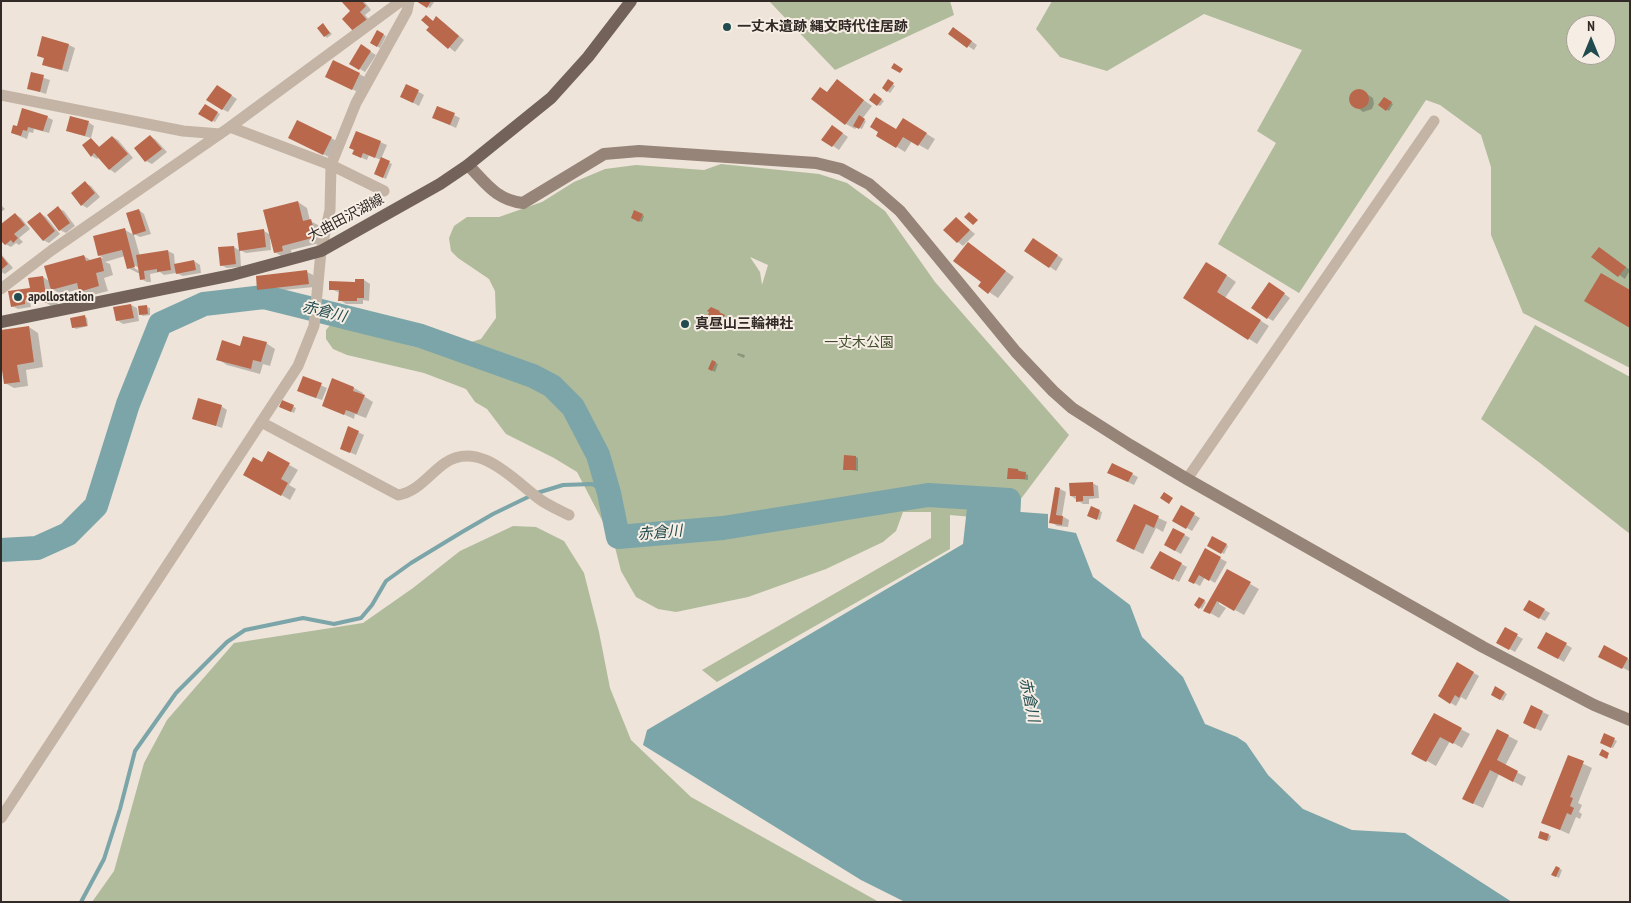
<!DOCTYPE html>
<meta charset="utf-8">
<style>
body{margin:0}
#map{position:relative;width:1631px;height:903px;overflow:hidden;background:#eee4d9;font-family:"PT Sans Narrow",sans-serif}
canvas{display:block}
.frame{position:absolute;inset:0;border:2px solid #312a26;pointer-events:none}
.north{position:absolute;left:1566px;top:15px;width:50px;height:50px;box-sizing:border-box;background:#f6eee4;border:1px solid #a7a098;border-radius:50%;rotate:0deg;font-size:14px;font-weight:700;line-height:20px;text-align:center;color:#312a26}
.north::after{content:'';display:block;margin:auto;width:18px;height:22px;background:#214b4e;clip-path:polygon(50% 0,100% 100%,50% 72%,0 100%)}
</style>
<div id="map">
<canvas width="1631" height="903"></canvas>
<div class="frame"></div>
<div class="north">N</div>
</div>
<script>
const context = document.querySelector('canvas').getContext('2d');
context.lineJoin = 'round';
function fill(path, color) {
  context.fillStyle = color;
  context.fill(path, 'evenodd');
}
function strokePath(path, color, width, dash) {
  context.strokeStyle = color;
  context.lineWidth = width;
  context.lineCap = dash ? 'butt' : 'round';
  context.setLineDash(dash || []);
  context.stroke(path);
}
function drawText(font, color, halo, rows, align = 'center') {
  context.font = font + ' "PT Sans Narrow","Noto Sans JP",sans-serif';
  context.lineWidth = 4;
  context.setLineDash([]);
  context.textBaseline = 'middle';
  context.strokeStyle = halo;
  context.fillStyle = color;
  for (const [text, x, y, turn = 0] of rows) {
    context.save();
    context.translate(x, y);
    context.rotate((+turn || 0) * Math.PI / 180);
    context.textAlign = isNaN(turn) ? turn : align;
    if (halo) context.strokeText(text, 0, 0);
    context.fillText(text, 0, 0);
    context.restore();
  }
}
const green = new Path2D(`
 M769,1h181l4,14 -119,55z
 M1052,1h578v367l-107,-55 -32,-78v-68l-10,-32 -41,-30 -14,-5 -127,193 -81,-49 58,-101 -19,-12 45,-81 -98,-36 -97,57 -47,-14 -24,-28zM1576,25h30v30h-30z
 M721,164l98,10 28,9 38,28 50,71 134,153 -64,85 -55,-5v34l-233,133 -15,-12 229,-132v-26h-28l-7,19 -13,11 -57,27 -78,28 -72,15 -18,-3 -22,-12 -15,-26 -7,-28 -37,-71 -23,-14 -48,-24 -19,-25 -12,-7 -9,-13 -42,-16 -77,-18 -14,-6 -7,-10v-9l5,-6h14l19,4 23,11 28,8 30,3 36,-11 15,-21 -1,-27 -6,-12 -31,-21 -7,-7 -2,-13 5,-12 13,-9h32l43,-15 32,-20 31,-13 31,-4 68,5zM750,257l18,8 -6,20 -2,-13z
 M1535,325l95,52v157l-90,-71 -59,-44z
 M513,526l23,1 28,14 20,32 15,59 11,56 21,52 60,57 188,105h-787l22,-31 30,-108 23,-43 67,-77 129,-20 50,-35 47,-37z`);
const water = new Path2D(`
 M967,508l81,6v14l28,5 17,44 37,28 12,32 41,40 22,47 32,13 9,6 22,32 35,34 49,21 53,3 107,69h-607l-44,-22 -218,-135 4,-15 316,-186z`);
const shadow = new Path2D(`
 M343,1h21l7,9 -6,5 7,8 -20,-11z
 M420,1h13l1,1 -4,6z
 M426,16l8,6 3,-4 5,3 22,19 -9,12 -27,-22 2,-3z
 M323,25l9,9 -5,4 -2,-2z
 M377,32l9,4 -6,12 -9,-5z
 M959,32l18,13 -3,5 -24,-16z
 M43,38l26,7 6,3 -7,24 -19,-5 -6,-3 2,-5 -7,-4z
 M361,46l15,9 -11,17 -15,-9z
 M32,74l18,6 -4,14 -18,-6z
 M359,74l6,3 -7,15 -26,-12z
 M837,81l35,25 -10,13 4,2 -4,8 -5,-2 -2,2 -9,-5 -33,-25 15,-6z
 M888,81l7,5 -5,7 -6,-5z
 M407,85l17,10 -5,11 -18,-10z
 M223,90l14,9 -9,13 -6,-3z
 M1356,91h6l11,7 1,6 -2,5 -9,3 -13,-10v-5z
 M874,95l10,6 -4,5 -9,-6z
 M1384,98l9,6 -4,7 -9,-6z
 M205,105l15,9 -5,8 -15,-8z
 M454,115l6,3 -4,10 -22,-10z
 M47,117l6,3 -4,13 -15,-4 -1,4 -4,-1 -2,7 -15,-6 6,-6z
 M88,122l6,4 -3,12 -18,-5 -5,-3z
 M912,125l23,14 -7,11 -16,-9 -7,11 -27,-17 2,-3 17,-2z
 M838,130l10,7 -9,13 -16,-11z
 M357,132l30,13 -6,14 11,5 -6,15 -8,-4 3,-15 -12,-5 -2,5 -7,-3z
 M150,136l6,4 11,12 -15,12 -6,-3z
 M113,137l5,3 15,18 -18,15 -6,-4 -10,-12 -2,2 -5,-3 -1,-17 9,8z
 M331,138l6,3 -8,16 -33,-16z
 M85,183l6,3 9,11 -13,11 -5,-3z
 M298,202l9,6 3,13 10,5 4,16 -33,8 1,6 -8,2 -9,-6 -3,-13h-2l1,11 -25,3 -6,-3 24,-19 7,4z
 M1,205l4,4 -4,3z
 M58,208l6,3 11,15 -9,7 -6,-3z
 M139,210l5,4 7,20 -11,3 -6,-3z
 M40,213l6,4 14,17 -11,9 -6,-3z
 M15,214l6,4 9,11 -11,9 4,4 -4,3 -3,-2 -5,4 -6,-3z
 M642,215l2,1 -2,6 -7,-3z
 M956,218l19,16 -12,12 -5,-4z
 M125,230l9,5 6,21 28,-5 6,3 1,11 19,-4 6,4 1,8 -18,3 -7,-3 -12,2 -4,-3 -10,2 1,8h-4l-6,-3 -1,-6h-2l-10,-5 -3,-12 -20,6 5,2 3,11 -9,3 4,13 -19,5 -9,-7 -19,5 -11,-6 1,8 5,3 2,6 -7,1 -6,-4 -1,-2 -14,2 1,5 -13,2 -6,-3 31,-29 6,4 35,-25 8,5 11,-3 -4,-3zM131,263l8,5v3l-9,-6z
 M1039,243l24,16 -7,12 -30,-20z
 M968,244l46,33 -16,21 -18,-12 2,-4z
 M234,247l6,4 1,16 -14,1 -6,-3z
 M1605,252l25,18 -5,9 -32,-22z
 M1,254l12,14 -8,6 -4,-2z
 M1216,268l20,14 -11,16 44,28 -12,18 -73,-47z
 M307,272l6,3 1,12 -50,5 -6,-3z
 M364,280l6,4 -1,17 -6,-1v4h-17l-6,-4v-7l-9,-4z
 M1275,287l15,11 -17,23 -5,-3z
 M131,305l6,3 2,13 -16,3 -6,-4 -2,-12z
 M147,307l3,1v7l-7,1 -3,-2z
 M85,317l2,1 1,8 -12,3 -3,-2z
 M29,327l9,6 5,34 -17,3 2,16 -14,2 -9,-5 -2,-17 -2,1v-36z
 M266,343l9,6 -5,17 -7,-2 -3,10 -33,-9 -9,-6 23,-12z
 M738,353l7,2 -1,3 -7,-3z
 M712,361l6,3 -3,8 -6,-3z
 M304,378l23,10 -5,12 -18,-6z
 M333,380l21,8 9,5 -1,2 11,7 -7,16 -11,-4 -1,5 -31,-14z
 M283,401l13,7 -2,5 -14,-6z
 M221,406l6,4 -5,18 -28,-10z
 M358,432l6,3 -8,20 -9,-4z
 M269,453l29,17 -9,15 7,4 -6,11 -45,-26 17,-10z
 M856,457l2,1v13l-13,-2z
 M1018,470l10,5v5l-19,-2z
 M1132,474l6,3 -4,8 -19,-9z
 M1092,483l6,3 1,12 -10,1v5h-6l-12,-8z
 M1060,489l6,3 -4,24 7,4 -1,7 -11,-1 -6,-4z
 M1134,506l33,16 -4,10 -7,-4 -13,26 -17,-8z
 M1181,507l19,11 -8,13 -18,-11z
 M1091,508l11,4 -2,8 -9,-3z
 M1174,529l16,9 -9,16 -16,-9z
 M1213,538l15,8 -4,8 -16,-9z
 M1205,550l22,12 -12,21 -10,-6 -5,9 -11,-6z
 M1160,552l27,15 -8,15 -27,-15z
 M1227,571l32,18 -15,26 -25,-14v3l7,4 -7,10 -14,-8z
 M1199,598l7,4 -4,7 -7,-4z
 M1529,601l21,12 -5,8 -21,-11z
 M1505,629l18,10 -8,13 -18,-10z
 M1547,633l25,15 -8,14 -25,-15z
 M1605,647l25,13 -1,11 -29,-15z
 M1458,664l21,12 -13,24 -5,-3 -5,9 -17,-10z
 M1496,688l11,6 -4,7 -10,-6z
 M1532,707l17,8 -8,16 -11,-5z
 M1434,715l36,19 -8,14 -12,-7 -14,25 -23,-13z
 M1497,730l21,11 -13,25 21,11 -4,9 -23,-12 -16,34 -11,-5z
 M1605,735l12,6 -4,7 -12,-5z
 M1569,757l23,11 -14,35 4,2 -3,7 3,2 -2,5 -4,-2 -7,17 -27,-12z
 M1549,835l2,1 -2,5 -7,-2z
 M1556,867l6,3 -3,8 -6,-3z`);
const stream = new Path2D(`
 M537,493l26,-8 29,-1 17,9
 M81,902l23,-43 16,-50 15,-58 41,-58 51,-51 18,-12 58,-12 31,6 27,-6 11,-13 14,-24 25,-18 51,-31 31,-18 35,-17`);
const river = new Path2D(`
 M1,550l36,-2 31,-14 28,-28 32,-102 32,-80 44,-20 60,-7 157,39 112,40 19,10 21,21 25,48 11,38 9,44 105,-9 205,-33 81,5 -2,43`);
const building = new Path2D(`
 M341,1h21l4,5 -6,6 7,8 -14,11 -11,-12 8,-8z
 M416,1h15l-4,7z
 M426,15l7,6 3,-5 23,20 -11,13 -22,-19 3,-3 -8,-7z
 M323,23l7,10 -6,4 -7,-9z
 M953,27l19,14 -5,7 -19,-14z
 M377,30l7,4 -7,13 -7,-4z
 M42,36l27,8 -7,26 -20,-5 2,-7 -7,-2z
 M361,44l10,7 -12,19 -10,-6z
 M333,60l27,13 -8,17 -27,-13z
 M894,63l9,6 -3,4 -9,-5z
 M31,72l13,3 -4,17 -13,-3z
 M837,79l27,21 -19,25 -34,-26 9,-12 7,5z
 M888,79l6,4 -7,9 -5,-4z
 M406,84l13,6 -6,13 -13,-6z
 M217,85l15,10 -10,15 -16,-10z
 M1349 99a10 10 0 1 1 20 0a10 10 0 1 1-20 0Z
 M874,93l8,6 -5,7 -8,-6z
 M1384,97l8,5 -6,9 -8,-6z
 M205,104l13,8 -6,10 -14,-8z
 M437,106l18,7 -5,12 -18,-7z
 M22,108l26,8 -5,15 -15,-4 -1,4 -4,-1 -2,6 -10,-3 2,-8 4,1z
 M859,115l6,4 -6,10 -6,-3z
 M70,116l19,5 -4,15 -19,-5z
 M876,117l20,12 7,-11 24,15 -9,13 -15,-9 -7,11 -20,-12 2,-4 -8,-5z
 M297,120l35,17 -9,18 -35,-17z
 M832,125l11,8 -11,14 -11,-7z
 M356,131l25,10 -6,17 -12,-5 -2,5 -9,-4 2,-4 -5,-2z
 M150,135l12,14 -17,13 -11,-14z
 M112,136l16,18 -19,16 -15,-17 -3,4 -9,-12 9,-7 8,9z
 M381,157l9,4 -7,17 -9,-4z
 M85,181l10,12 -14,13 -10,-13z
 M298,201l5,20 8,-2 5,18 -34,9 1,5 -9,2 -11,-43z
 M58,206l12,17 -11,8 -12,-16z
 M139,209l7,22 -13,4 -7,-22z
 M634,210l9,4 -4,8 -8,-4z
 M40,212l15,19 -12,10 -16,-19z
 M969,212l9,8 -5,5 -9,-8z
 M15,213l10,12 -11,9 4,4 -5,5 -2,-3 -6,5 -4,-4v-17z
 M956,217l14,13 -13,13 -14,-13z
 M125,228l10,39 -8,2 -5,-19 -24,6 -5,-20z
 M264,229l2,18 -27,4 -2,-18z
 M1033,238l25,17 -9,13 -25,-17z
 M968,242l38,29 -18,23 -10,-8 3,-4 -28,-21z
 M234,246l2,18 -16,2 -2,-19z
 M1599,247l27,20 -8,10 -27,-20z
 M168,250l3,20 -14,2v-3l-13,2 1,8 -5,1 -4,-25z
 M1,255l7,9 -7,6z
 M84,255l2,6 15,-4 3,14 -8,2 3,13 -20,6 -2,-9 -26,7 -7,-24z
 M194,260l2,10 -20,4 -2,-10z
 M1206,262l21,13 -10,17 44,28 -13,20 -65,-42z
 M307,270l2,14 -52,6 -1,-14z
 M1601,273l29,17v38l-46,-27z
 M43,276l3,19 5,-1 1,8 -8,1 -2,-6 -17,3v4l-14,3 -3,-16 22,-3 -2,-10z
 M355,279h9v19h-7v3h-19l1,-11h-10v-9l26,1z
 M1269,282l16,11 -18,26 -16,-11z
 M131,304l3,14 -18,3 -3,-14z
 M147,305l1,9 -9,1 -1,-9z
 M711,307l9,4 -1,1 6,3 -2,3 -5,-2 -1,3 -9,-4 1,-3 -2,-1z
 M85,315l2,11 -15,2 -2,-10z
 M29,326l5,36 -17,3 3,17 -16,2 -3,-21v-33z
 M243,336l24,6 -6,20 -8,-2 -2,9 -35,-9 6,-20 18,6z
 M712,360l4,2 -4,9 -4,-2z
 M303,376l19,7 -6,15 -19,-7z
 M332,378l22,9 -1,4 12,4 -8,19 -11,-4 -2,5 -22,-9z
 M198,398l24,7 -6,21 -24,-7z
 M282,400l12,5 -3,7 -12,-5z
 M348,426l11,5 -9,22 -10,-4z
 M268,451l22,12 -9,16 7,4 -7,13 -38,-21 10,-18 9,5z
 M844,455l12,1v14h-13z
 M1112,463l21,10 -5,9 -21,-9z
 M1008,468l10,1v2l8,1 -1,7h-18z
 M1093,482l1,14h-11v5l-7,1v-6h-6l-1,-13z
 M1055,487l5,1 -4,27 7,1 -1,9 -13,-2z
 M1164,492l9,6 -4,6 -9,-6z
 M1134,504l25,12 -5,12 -8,-4 -12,26 -18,-9z
 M1181,505l14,8 -9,16 -14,-8z
 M1091,506l9,4 -3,10 -10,-4z
 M1173,528l12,6 -10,17 -11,-6z
 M1212,536l15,8 -6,10 -14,-8z
 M1205,548l16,9 -12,24 -10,-6 -5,9 -6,-3z
 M1160,551l22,12 -9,17 -23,-12z
 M1227,569l24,13 -17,29 -17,-10 -7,13 -7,-3z
 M1199,597l6,3 -6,9 -5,-4z
 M1529,600l16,9 -6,10 -16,-9z
 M1505,627l13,7 -9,16 -13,-7z
 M1546,632l21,11 -9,16 -21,-11z
 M1604,645l24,13 -6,11 -24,-12z
 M1457,662l17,10 -15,26 -4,-3 -5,9 -12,-8z
 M1495,686l10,6 -5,8 -9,-5z
 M1531,705l12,6 -8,18 -12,-6z
 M1434,713l28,15 -9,16 -13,-7 -14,25 -15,-8z
 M1497,729l12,6 -12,25 21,11 -5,11 -23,-12 -17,34 -11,-5z
 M1604,733l11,5 -4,10 -11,-5z
 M1602,749l7,4 -2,6 -8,-4z
 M1568,755l16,6 -14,36 3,1 -3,8 4,2 -3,7 -4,-2 -7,17 -19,-7z
 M1540,831l9,3 -2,7 -9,-3z
 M1556,866l4,2 -4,9 -5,-2z`);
const street = new Path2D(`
 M1,95l182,36 37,3
 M230,127l101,38 53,26
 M1,289l51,-39 178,-123 171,-126
 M261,422l137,73c20,-3 31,-21 47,-32 34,-23 68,16 93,35 9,7 21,12 31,17
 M1187,479l247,-358
 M1,818l297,-452 16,-40 7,-75 9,-41 1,-45 25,-62 51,-92 2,-10`);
const secondary = new Path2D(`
 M468,165c18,18 28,35 55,38l81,-49 35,-3 177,12 25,6 28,15 31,27 116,141 37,39 19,17 58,37 57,34 296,168 111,58 36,15`);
const primary = new Path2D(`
 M1,322l231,-47 89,-24 119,-67 28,-19 83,-67 37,-41 43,-56`);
const markers = [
 [727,27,5,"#214b4e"],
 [18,297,5,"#214b4e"],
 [685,324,5,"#214b4e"]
];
const poiNames = [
 ["一丈木遺跡 縄文時代住居跡",737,27],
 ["apollostation",28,297],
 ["真昼山三輪神社",695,324]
];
const streetNames = [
 ["大曲田沢湖線",346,218,-28]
];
const parkNames = [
 ["一丈木公園",859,343]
];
const waterNames = [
 ["赤倉川",324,312,14],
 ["赤倉川",660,533,-5],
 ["赤倉川",1029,700,78]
];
fill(green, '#b0bb9b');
fill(water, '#7ba5a8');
fill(shadow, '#0003');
strokePath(stream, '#7ba5a8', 4);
strokePath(river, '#7ba5a8', 24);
fill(building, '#b9684c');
strokePath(street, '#c4b4a6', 11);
strokePath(secondary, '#978478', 12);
strokePath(primary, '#726259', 12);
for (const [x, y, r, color] of markers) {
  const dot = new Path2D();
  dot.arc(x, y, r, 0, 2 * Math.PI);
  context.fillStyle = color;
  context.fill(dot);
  strokePath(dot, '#f6eee4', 2);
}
drawText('bold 14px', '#312a26', '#f6eee4', poiNames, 'left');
drawText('14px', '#312a26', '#f6eee4', streetNames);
drawText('14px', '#414d2d', '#f6eee4', parkNames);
drawText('italic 15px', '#214b4e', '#f6eee4', waterNames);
</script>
